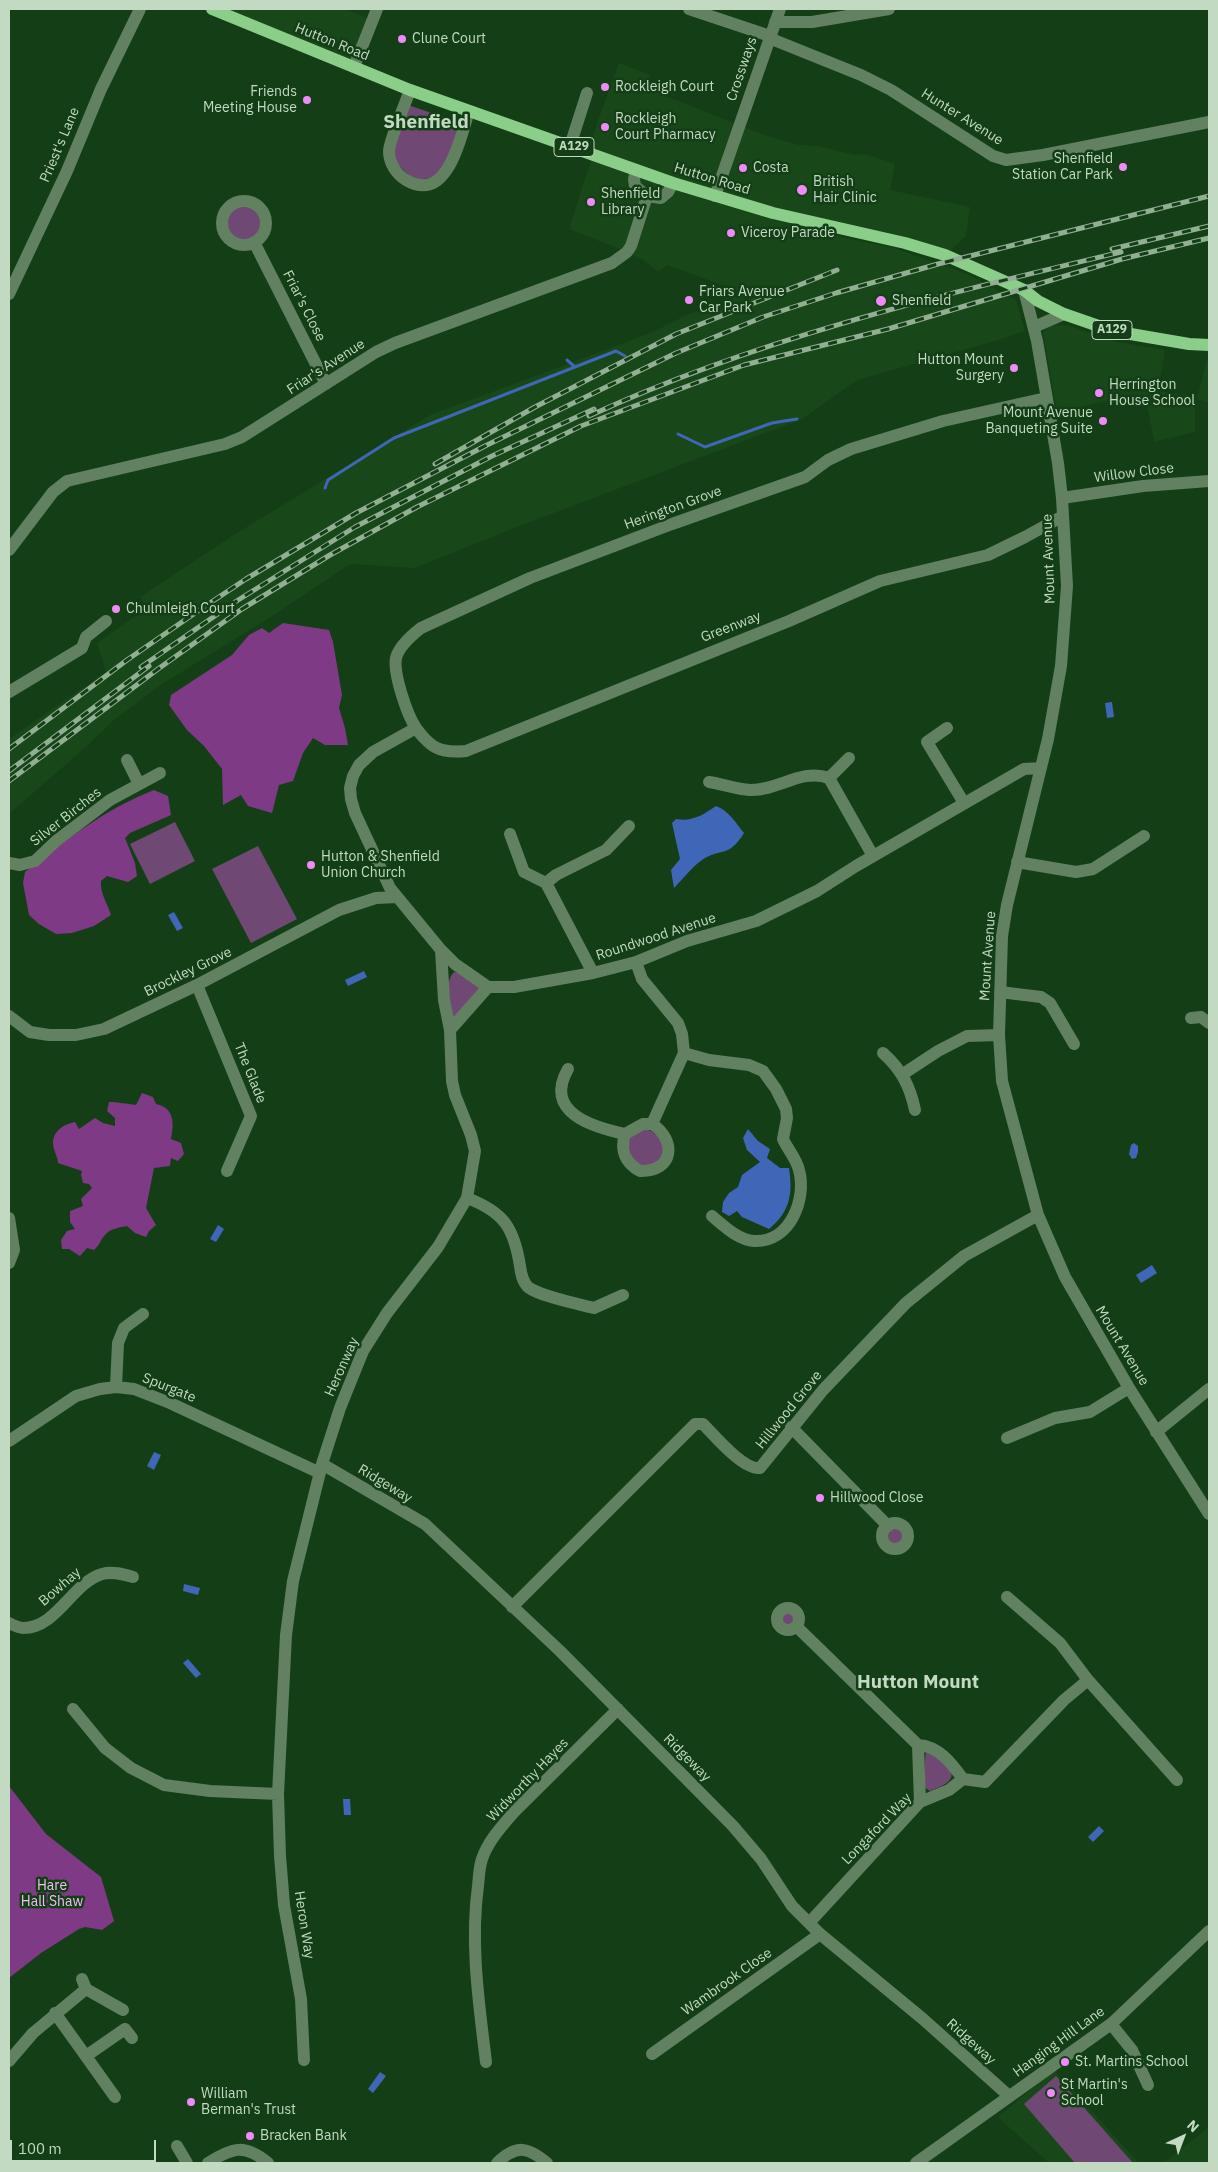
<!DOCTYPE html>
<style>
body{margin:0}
#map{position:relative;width:1218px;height:2172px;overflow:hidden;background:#143f16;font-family:"IBM Plex Sans",sans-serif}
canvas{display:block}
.frame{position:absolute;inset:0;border:10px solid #c3dac2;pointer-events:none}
.north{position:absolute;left:1158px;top:2112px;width:50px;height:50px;-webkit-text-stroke:4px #143f16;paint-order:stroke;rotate:43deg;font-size:14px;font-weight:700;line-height:20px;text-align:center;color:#c3dac2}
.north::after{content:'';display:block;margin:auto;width:18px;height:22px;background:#c3dac2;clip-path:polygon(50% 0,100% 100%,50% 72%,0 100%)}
.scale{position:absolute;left:10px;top:2140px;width:146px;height:22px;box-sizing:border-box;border:2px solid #c3dac2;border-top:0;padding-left:6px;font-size:15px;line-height:18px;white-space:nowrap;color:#c3dac2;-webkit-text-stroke:4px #143f16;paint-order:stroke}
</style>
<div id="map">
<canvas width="1218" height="2172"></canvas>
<div class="frame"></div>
<div class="north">N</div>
<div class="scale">100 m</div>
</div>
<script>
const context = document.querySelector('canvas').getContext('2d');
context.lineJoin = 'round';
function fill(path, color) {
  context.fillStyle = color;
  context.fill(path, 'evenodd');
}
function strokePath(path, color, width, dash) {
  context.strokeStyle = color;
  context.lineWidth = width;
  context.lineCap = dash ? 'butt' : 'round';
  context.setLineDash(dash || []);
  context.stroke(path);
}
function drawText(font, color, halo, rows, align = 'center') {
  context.font = font + ' "IBM Plex Sans",sans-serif';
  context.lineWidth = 5;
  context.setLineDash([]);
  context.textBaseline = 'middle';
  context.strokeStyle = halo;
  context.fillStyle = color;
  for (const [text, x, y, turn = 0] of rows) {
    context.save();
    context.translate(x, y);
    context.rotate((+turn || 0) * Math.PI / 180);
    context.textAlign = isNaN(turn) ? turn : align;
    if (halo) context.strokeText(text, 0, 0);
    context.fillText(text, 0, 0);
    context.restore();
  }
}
const built = new Path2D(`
 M212,9h133l27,11 -18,47z
 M619,63l31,12 -4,13 118,47 35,10 18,1 38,9 11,-1 29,10 -5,26 80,17 -4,29 -21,19 -117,-28 -1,11 1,-4 69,15 70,25 49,26 9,31 -27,9 -141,40 -55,39 -285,108 -102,41 -65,-4 -84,56 -104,64 -48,36 -27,26 -78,68v-75l97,-67 -9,-29 50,-35 -7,-11 97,-64 193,-118 221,-82 36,-18 57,-22 -77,-28 -9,7 -13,-11 -18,-9 -58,-23 24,-75 -6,-3z
 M1066,325l51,17 48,8 -7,41 37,5v36l-41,10 -8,-44 -11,-3 -78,17 -14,-80 7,-6z
 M1208,356l1,1v45l-12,-3z
 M1054,2070l85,93h-90l-51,-46z
 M1209,2127v36h-45z`);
const green = new Path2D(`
 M408,105l53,18 -13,38 -10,15 -23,5 -22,-21 2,-22z
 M226 223a18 18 0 1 1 36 0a18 18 0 1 1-36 0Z
 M175,822l20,39 -45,23 -20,-40z
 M258,846l39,73 -46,24 -39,-74z
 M454,972l6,1 23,16 -31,30c-2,-13 -9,-36 2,-47z
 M645,1129l6,2 12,10 1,17 -15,10 -16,-6 -5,-19 3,-6z
 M886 1536a9 9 0 1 1 18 0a9 9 0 1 1-18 0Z
 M785,1611c6,0 11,4 12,10l-5,6c-6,-1 -11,-5 -12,-12z
 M930,1751c21,18 36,27 0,40l-6,-4c2,-11 0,-26 2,-35z
 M1056,2076l77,87h-58l-51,-59z`);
const forest = new Path2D(`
 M283,623l46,7 4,12 9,53 -3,13 6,20 3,17h-23l-12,-7 -10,15 -10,28 -14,4 -7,28 -24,-7 -7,-11 -18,10 -1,-36 -18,-23 -17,-16 -18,-25 2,-10 61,-40 17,-20 13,-7 7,5z
 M154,790l14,6 3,19 -41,18 -5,5 10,25 2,13 -9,6 -21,-6 -6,5c-1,13 6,21 10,34l-17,11 -22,7 -16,1 -17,-10 -10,-9 -6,-32 2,-11c41,-32 80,-63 129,-82z
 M142,1093l11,4 3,7c19,4 18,20 15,35l10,4 3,11 -6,7 -7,-3 -1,8 -16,2 -8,40 10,17 -7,6 -3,6 -11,-4 -8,-7c-6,1 -16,3 -20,7 -6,5 -7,12 -13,17l-7,-2 -7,8 -11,-7h-7l-1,-9 6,-9 8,-2 -5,-7v-11l13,-5 -2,-7 11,-11 -3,-4 -6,-1 -2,-8 1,-4 -24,-8c0,-6 -5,-13 -5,-20 0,-12 11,-19 22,-21l4,7 16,-11 8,5 12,3v-8l-8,-7 2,-9c10,0 17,2 27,3z
 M9,1786l37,48 55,43 13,44 -12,9 -17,-3 -6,2 -38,24 -32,25z`);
const water = new Path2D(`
 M1112,702l2,15 -7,1 -2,-15z
 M716,806c12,4 20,17 28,27 -16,26 -23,14 -42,27 -10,7 -19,19 -28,28l-3,-18 9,-11 -8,-36 4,-4c16,3 27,-4 40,-13z
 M174,912l9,16 -6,3 -9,-16z
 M364,971l3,6 -19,9 -3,-6z
 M748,1129l10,12 12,8 -3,9 13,10h9c4,26 1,44 -20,61l-27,-12 -5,-6 -8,5 -7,-4 1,-10 6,-9 9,-6 4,-12 18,-13 -13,-12 -4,-12z
 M1134,1143l4,3v6l-2,6 -4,1 -3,-5 2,-9z
 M218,1225l6,4 -8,13 -6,-3z
 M1152,1265l5,8 -16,10 -5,-8z
 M154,1452l7,3 -7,15 -7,-4z
 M184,1584l16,4 -2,7 -15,-4z
 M188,1659l13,15 -5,4 -13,-15z
 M343,1799h7l1,16h-7z
 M1099,1826l5,5 -11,11 -5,-5z
 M380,2072l6,4 -13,17 -5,-4z`);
const stream = new Path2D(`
 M567,360l8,7 41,-16 9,5
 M678,434l27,13 67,-24 25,-4
 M325,488l3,-8 66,-42 181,-71`);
const minor = new Path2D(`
 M689,9l81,27
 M775,22h37l77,-13
 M769,38l92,37 30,15 102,66 13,4 37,-5 166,-33
 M354,67l23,-58
 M410,90c-4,12 -21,51 -21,61 0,12 7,23 17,29 42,24 54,-42 63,-69
 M570,146l17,-53
 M636,170l-2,9 1,7 12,10 14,2 7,-6 5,-9
 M715,196l65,-187
 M222 223a22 22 0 1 1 44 0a22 22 0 1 1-44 0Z
 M254,242l72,142
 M1024,290l13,51 21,122 4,35 5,88 -6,80 -13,73 -41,166 -5,31 -3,99 3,46 36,134 27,62 64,111 80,126
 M9,294l58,-123 34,-82 39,-80
 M1034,327l30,-13
 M1046,398l-103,23 -92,28 -23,11 -23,17 -133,47 -142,54 -109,50c-9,7 -22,18 -25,30 -3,15 11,57 20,70 4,6 13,16 19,19 9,5 21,5 31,4l323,-130 91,-40 108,-26 37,-18 38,-21
 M1062,498l81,-12 66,-5
 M9,550l44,-58 14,-11 158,-37 17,-7 134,-85 19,-9 217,-80 15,-11 4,-6 16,-50
 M9,692l73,-44 4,-11 20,-16
 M416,728l-43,24 -14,13 -6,11 -3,12 1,11 4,14 35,75 51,62 14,14 33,23h26l79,-14 43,-11 51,-21 69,-20 61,-30 39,-25 168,-97 17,-1
 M947,728l-20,14 37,61
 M127,760l12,24
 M829,778l44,78
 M709,782c13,2 28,7 41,8 28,1 51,-22 79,-12l20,-20
 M510,834l14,38 22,11
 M1017,862l59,10 17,-3 51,-33
 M9,863l11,2 15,-4 21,-20 54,-41 50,-27
 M593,973l-47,-90 10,-8 50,-25 23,-24
 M197,985l54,131 -24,55
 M1000,992l41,5 9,6 24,41
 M9,1016l21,16 19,3h27l28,-6 93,-44 142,-75 37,-12 21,-1
 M1191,1018l10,-1 8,6
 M450,1030l38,-43
 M684,1053l25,7 40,5 14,6 13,18 10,20 1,9 -4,21c5,11 13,19 16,31 8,29 -9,73 -45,71 -16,-1 -30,-15 -42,-25
 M883,1053c18,16 27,33 32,57
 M568,1069c-25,43 24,58 57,65l18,-10h9l32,-71 -2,-19 -4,-11 -36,-44 -6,-17
 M903,1074l35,-23 29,-15 32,-1
 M625,1134c-5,16 0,29 15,37 34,1 37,-31 12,-47
 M467,1198c37,14 47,30 53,68 1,7 2,15 8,21 11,9 50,17 66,21l29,-13
 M9,1218l5,32 -5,13
 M116,1387l2,-44 6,-15 19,-14
 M791,1427l97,99
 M1156,1432l53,-43
 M1007,1438l48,-20 35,-6 39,-24
 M9,1441l67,-45 24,-7 16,-2 18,2 36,14 150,70
 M322,1464l103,60 135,127 173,175 28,33 31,47 28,28 103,85 86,77
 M882 1536a13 13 0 1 1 26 0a13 13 0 1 1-26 0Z
 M1007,1597l53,46 28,37 89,100
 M512,1607l183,-183h8c12,12 40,46 57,44l63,-78 83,-87 58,-47 74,-41
 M777 1619a11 11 0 1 1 22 0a11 11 0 1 1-22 0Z
 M9,1623c4,2 10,5 14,5 34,0 49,-45 79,-54 10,-3 21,0 31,3
 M797,1627l121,118c21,1 34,19 45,34
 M73,1709l32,39 26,20 33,17 46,6 68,3
 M918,1745l2,57
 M809,1923l111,-121 29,-12 14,-11 22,3 79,-82 24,-20
 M82,1979l4,10 37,21
 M55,2013l60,84
 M1111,2024l21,26 16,35
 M652,2054l168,-120
 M86,2056l39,-27 7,9
 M304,2060l-3,-61 -17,-94 -4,-49 -2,-62 8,-159 7,-54 29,-117 18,-56 23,-57 24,-38 51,-66 29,-49 8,-47 -4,-16 -16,-40 -3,-14 -2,-51 -6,-30 -3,-50
 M9,2061l24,-28 53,-44
 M486,2062c-7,-58 -16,-118 -8,-176 1,-9 1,-18 4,-27 6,-18 20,-33 32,-47l104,-103
 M177,2146l10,17
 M208,2163c25,-16 37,-19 60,0
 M497,2163c19,-18 30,-17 50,0
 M916,2163l195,-139 98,-93`);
const major = new Path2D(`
 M212,9l198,81 263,93 100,30 132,30 40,12 79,35 14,11 26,13 49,17 76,13 20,1`);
const rail = new Path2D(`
 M1112,249l97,-23
 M589,416c169,-78 352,-121 532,-164
 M435,464l100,-57 141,-73 161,-64
 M141,667l94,-65 120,-75 137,-71 102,-47
 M9,749l118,-89 71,-49 48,-32 110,-66 129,-67 191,-93 87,-36 73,-24 102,-29 271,-68
 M9,771l140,-105
 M9,781l149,-112 84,-60 88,-54 87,-48 164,-81 163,-61 144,-36 234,-70 87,-21`);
const markers = [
 [402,39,5,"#ee8bf8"],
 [605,87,5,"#ee8bf8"],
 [307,100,5,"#ee8bf8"],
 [605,127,5,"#ee8bf8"],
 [1123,167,5,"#ee8bf8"],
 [743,168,5,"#ee8bf8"],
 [802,190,6,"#ee8bf8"],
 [591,202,5,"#ee8bf8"],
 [731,233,5,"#ee8bf8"],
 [689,300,5,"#ee8bf8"],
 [881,301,6,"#ee8bf8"],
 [1014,368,5,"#ee8bf8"],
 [1099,393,5,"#ee8bf8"],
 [1103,421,5,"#ee8bf8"],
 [116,609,5,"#ee8bf8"],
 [311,865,5,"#ee8bf8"],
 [820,1498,5,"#ee8bf8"],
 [1065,2062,5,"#ee8bf8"],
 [1051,2093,5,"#ee8bf8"],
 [191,2102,5,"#ee8bf8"],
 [250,2136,5,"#ee8bf8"]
];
const shields = [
 [574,147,40],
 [1112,330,40]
];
const shieldNames = [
 ["A129",574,147],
 ["A129",1112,330]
];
const poiNames = [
 ["Clune Court",412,39],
 ["Rockleigh Court",615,87],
 ["Friends",297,92,"right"],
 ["Meeting House",297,108,"right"],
 ["Rockleigh",615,119],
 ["Court Pharmacy",615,135],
 ["Shenfield",1113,159,"right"],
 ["Station Car Park",1113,175,"right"],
 ["Costa",753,168],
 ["British",813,182],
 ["Hair Clinic",813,198],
 ["Shenfield",601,194],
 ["Library",601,210],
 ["Viceroy Parade",741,233],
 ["Friars Avenue",699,292],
 ["Car Park",699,308],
 ["Shenfield",892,301],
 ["Hutton Mount",1004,360,"right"],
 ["Surgery",1004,376,"right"],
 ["Herrington",1109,385],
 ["House School",1109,401],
 ["Mount Avenue",1093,413,"right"],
 ["Banqueting Suite",1093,429,"right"],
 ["Chulmleigh Court",126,609],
 ["Hutton & Shenfield",321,857],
 ["Union Church",321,873],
 ["Hillwood Close",830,1498],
 ["St. Martins School",1075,2062],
 ["St Martin's",1061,2085],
 ["School",1061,2101],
 ["William",201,2094],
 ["Berman's Trust",201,2110],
 ["Bracken Bank",260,2136]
];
const streetNames = [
 ["Hutton Road",332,42,22],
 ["Crossways",742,69,-71],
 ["Hunter Avenue",962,117,32],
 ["Priest's Lane",60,145,-67],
 ["Hutton Road",712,179,17],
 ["Friar's Close",304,306,63],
 ["Friar's Avenue",326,367,-33],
 ["Willow Close",1134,473,-7],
 ["Herington Grove",673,508,-20],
 ["Mount Avenue",1049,559,-92],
 ["Greenway",731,627,-21],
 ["Silver Birches",66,817,-38],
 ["Roundwood Avenue",656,937,-18],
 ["Mount Avenue",988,956,-86],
 ["Brockley Grove",188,972,-26],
 ["The Glade",250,1073,68],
 ["Mount Avenue",1122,1346,59],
 ["Heronway",342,1367,-66],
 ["Spurgate",169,1388,22],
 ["Hillwood Grove",789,1410,-51],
 ["Ridgeway",385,1484,31],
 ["Bowhay",60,1587,-41],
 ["Ridgeway",687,1758,45],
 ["Widworthy Hayes",528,1780,-46],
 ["Longaford Way",877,1829,-46],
 ["Heron Way",304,1925,81],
 ["Wambrook Close",727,1982,-35],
 ["Ridgeway",971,2042,42],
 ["Hanging Hill Lane",1059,2042,-36]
];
const parkNames = [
 ["Hare",52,1886],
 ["Hall Shaw",52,1902]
];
const districtNames = [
 ["Shenfield",426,123],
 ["Hutton Mount",918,1683]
];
fill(built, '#184819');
fill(green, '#704874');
fill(forest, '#7e3a85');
fill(water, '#4066b8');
strokePath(stream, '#4066b8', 3);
strokePath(minor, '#628161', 12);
strokePath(major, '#8bce8a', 12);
strokePath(rail, '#93af93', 5);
strokePath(rail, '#143f16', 3, [9]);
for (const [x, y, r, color] of markers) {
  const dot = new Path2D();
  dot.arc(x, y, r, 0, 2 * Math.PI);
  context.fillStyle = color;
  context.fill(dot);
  strokePath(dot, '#143f16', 2);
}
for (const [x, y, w] of shields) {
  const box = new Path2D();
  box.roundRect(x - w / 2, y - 9.5, w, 19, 4);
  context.fillStyle = '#143f16';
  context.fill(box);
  strokePath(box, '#c3dac2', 1);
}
drawText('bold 12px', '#c3dac2', null, shieldNames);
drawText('14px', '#c3dac2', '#143f16', poiNames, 'left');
drawText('14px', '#c3dac2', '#143f16', streetNames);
drawText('14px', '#f5befa', '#143f16', parkNames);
drawText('bold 19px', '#c3dac2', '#143f16', districtNames);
</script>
